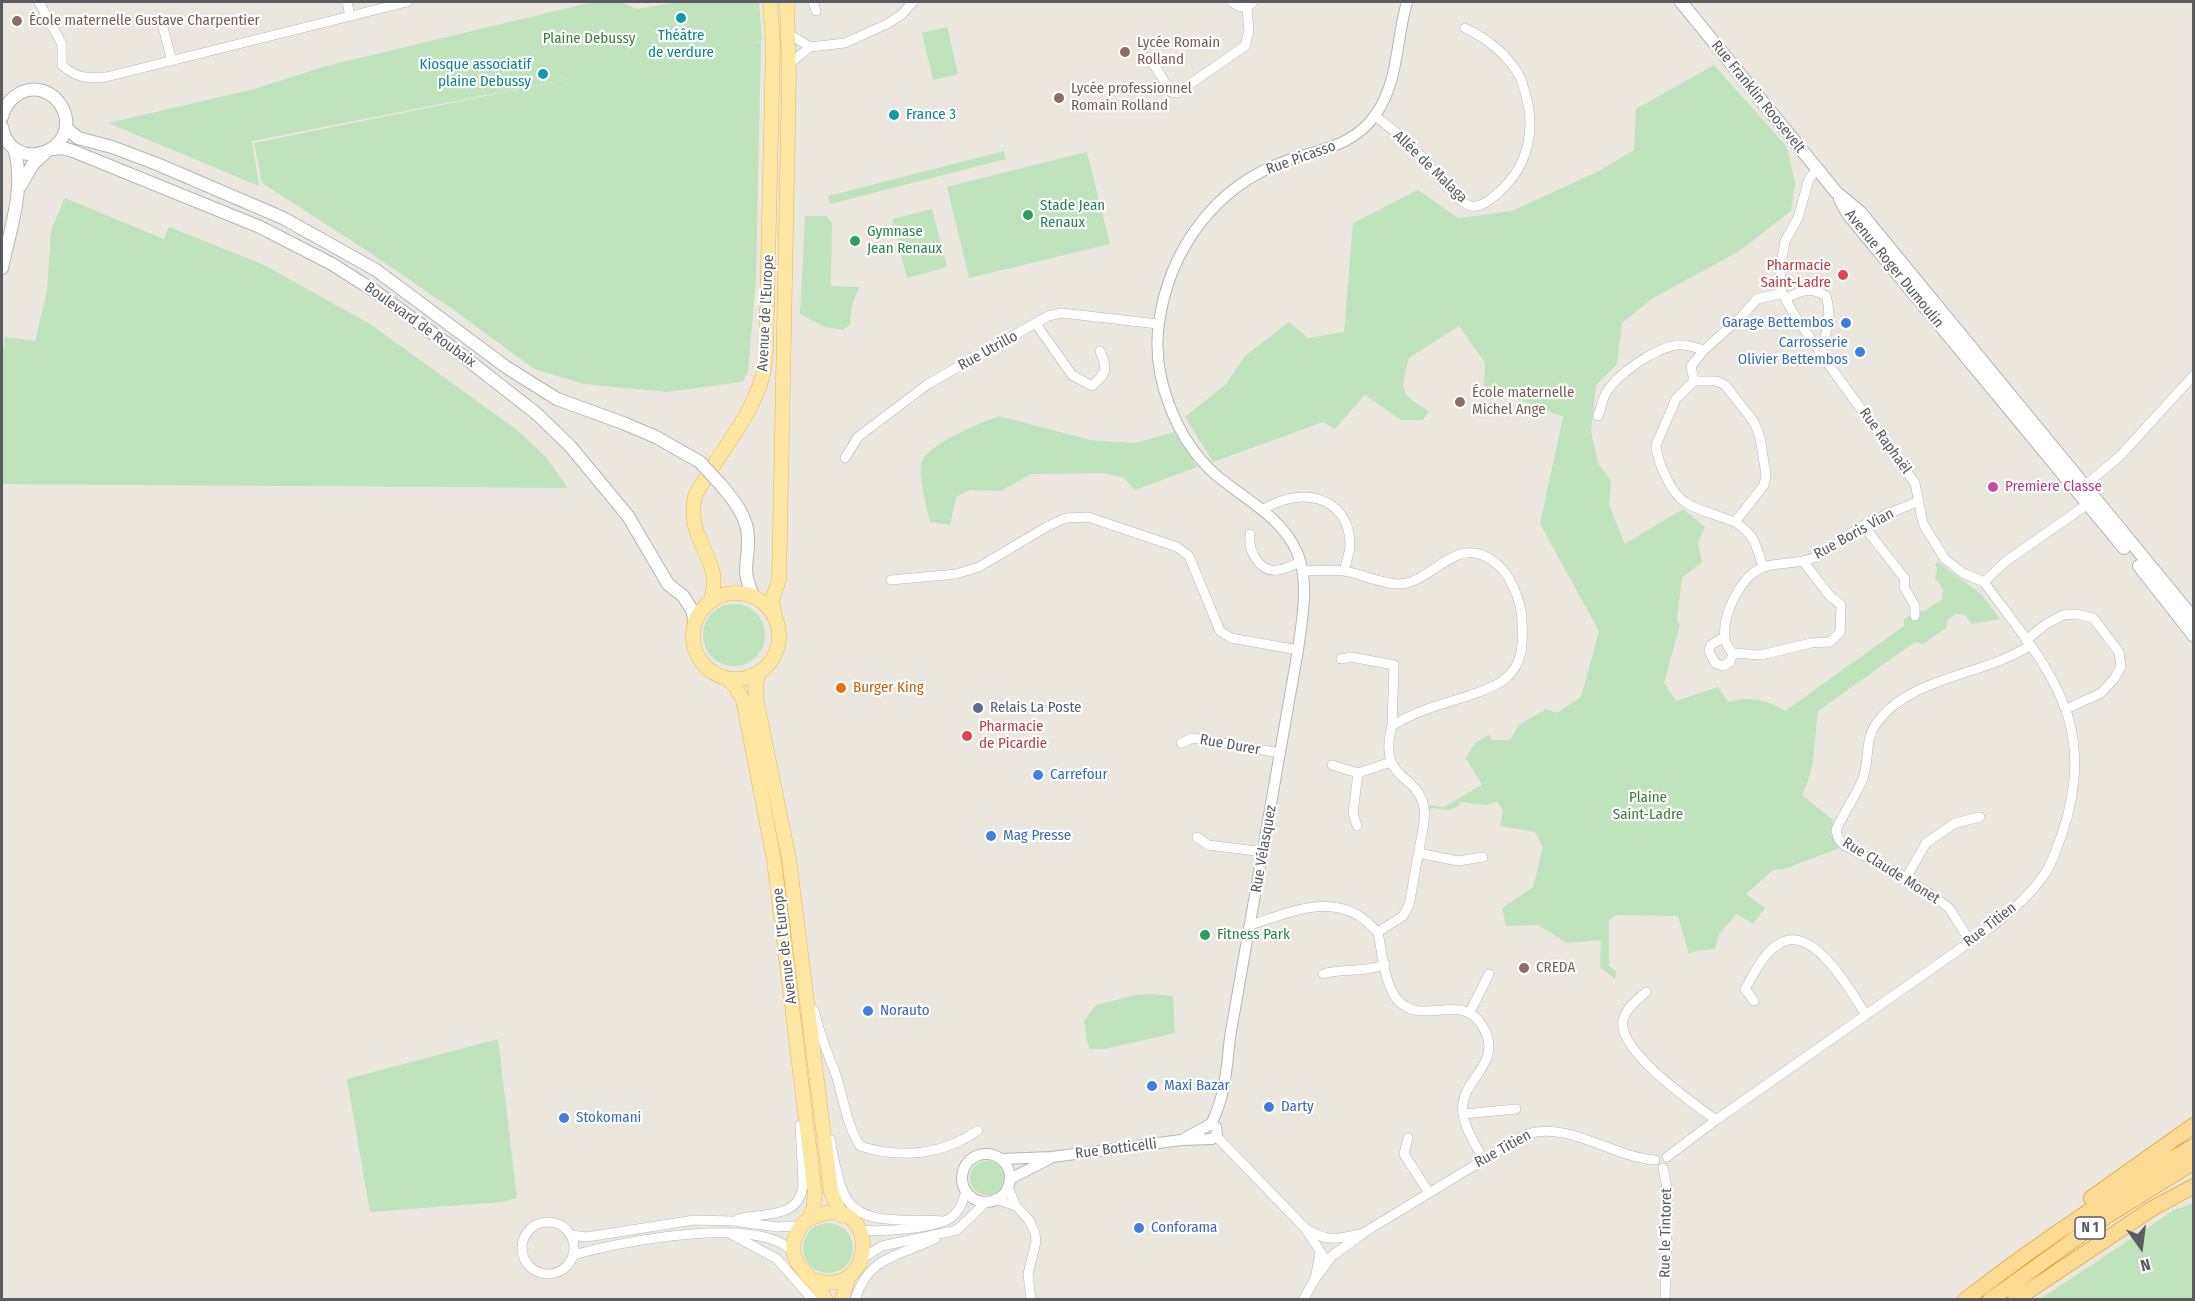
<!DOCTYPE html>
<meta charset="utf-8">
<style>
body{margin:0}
#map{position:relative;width:2195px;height:1301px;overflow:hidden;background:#ebe7df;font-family:"Fira Sans Condensed",sans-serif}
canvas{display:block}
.frame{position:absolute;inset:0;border:3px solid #585c60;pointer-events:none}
.north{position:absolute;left:2111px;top:1217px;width:60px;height:60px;-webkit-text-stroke:4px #fff;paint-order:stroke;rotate:166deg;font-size:16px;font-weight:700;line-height:24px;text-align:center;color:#585c60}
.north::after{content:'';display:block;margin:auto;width:21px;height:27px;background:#585c60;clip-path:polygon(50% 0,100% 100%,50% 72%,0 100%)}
</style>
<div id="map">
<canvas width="2195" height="1301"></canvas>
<div class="frame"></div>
<div class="north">N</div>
</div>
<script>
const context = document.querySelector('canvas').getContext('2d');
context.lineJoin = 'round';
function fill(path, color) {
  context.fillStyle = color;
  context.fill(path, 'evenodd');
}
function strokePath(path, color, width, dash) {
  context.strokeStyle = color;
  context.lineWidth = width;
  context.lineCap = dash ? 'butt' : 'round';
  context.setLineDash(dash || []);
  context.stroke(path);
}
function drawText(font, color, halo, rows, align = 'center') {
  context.font = font + ' "Fira Sans Condensed",sans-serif';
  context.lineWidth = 4.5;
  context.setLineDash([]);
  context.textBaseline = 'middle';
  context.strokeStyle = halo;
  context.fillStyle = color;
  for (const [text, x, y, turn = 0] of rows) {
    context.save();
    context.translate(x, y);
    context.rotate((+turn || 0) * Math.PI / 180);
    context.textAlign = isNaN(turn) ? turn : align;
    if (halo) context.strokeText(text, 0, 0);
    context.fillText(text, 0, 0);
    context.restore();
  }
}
const green = new Path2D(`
 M593,2h28l15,7 43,-7h80l3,39 -14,3 13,-2 -5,237 -8,94 -6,9 -75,10 -83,-8 -50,-15 -83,-61 -85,-58 -104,-67 -8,-40 360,-73 -362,71 7,45 -151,-63 146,-34 72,-23z
 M947,27l11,47 -25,6 -11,-47z
 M1714,65l73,82 8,36 -4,28 -53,41 -85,46 -31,25 -5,41 -21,21 -5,46 7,32 13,18 -2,24 16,39 58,-35 22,18 -7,16 4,19 -20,16 -5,41 3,6 -16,58 12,18 42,-14 10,15c21,-6 38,-3 57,9l119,-85v-7l15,-8h6l17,-12 1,-10 -8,-11 2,-10 -2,-3 3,-3 44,33 18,24 -28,5 -7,-9 -9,-1 -8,5 -2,9 -23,16 -8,-2 -97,69c-4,29 -2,58 -16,84l31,25 -2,15 9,13 -56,21 -11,1 -27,24 19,14 -12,16 -16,-10 -18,20 -4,15 -19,2 -7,3 -11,-38 -62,-1 -7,5v46l7,6 -1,7 -15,-12 1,-27 -34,3 -29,-18 -32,1 -4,-18 31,-21 10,-40 -8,-15 -35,-6 3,-15 -6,-10 -10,4 -27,-3 -1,4 -10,4 -18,-2 -2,4v-7l15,2 38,-22 -16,-27 9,-15 14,-8 3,5h18l9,-15 27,-16 11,4 24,-16 18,-66 -59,-107 23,-107 -79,-31 1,-23 -26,-37 -50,32c-9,33 -10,35 20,53l-6,9h-22l-36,-25 -30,34 -12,-7 -110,40 -28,-45 41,-33 19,-28 44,-34 19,16 36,-6 9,-109 65,-33 40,28 54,-7 87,-40 35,-21 2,-41z
 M1004,151l2,8 -176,45 -2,-8z
 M1087,152l23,92 -141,34 -22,-91z
 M65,198l99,41 5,-12 95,38 106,59 147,106 29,27 22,31 -566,-4v-127l3,-20 30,4 12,-50 4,-61z
 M932,209l15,58 -40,11 -15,-59z
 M805,216h21l6,7 -1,63 28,1 -7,19 -2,19 -7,5 -18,-3 -25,-13z
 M999,416l91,24 45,3 39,-11 23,35 -62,23 -11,-12 -21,-5 -72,1 -30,17 -31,-1 -14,7 -6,28 -20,-3c-3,-14 -13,-49 -8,-61 8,-18 58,-38 77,-45z
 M703 635a31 31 0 1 1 62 0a31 31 0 1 1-62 0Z
 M1152,994l21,2 2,37 -70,16h-15l-3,-7 -3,-21 12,-16 39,-10z
 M498,1039l19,159 -15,4 -132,10 -23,-133z
 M970 1178a17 17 0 1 1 34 0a17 17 0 1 1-34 0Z
 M2193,1203v96h-153l134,-89z
 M803 1248a25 25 0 1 1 50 0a25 25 0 1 1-50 0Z`);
const minor = new Path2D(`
 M39,2l23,42v21c14,13 26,14 44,12l301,-75
 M347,2l3,14
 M813,2l3,9
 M1232,2l6,4 9,2
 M161,20l11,41
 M789,34l21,13
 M1149,57l22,35 6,1 68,-47 4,-15 -2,-23 6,-6
 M789,64l21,-17 35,-4 42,-19 14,-9 12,-13
 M1375,116c14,11 29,22 42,35 11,12 39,52 54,55 11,2 21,-8 28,-14 30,-27 37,-63 26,-100 -2,-5 -3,-12 -6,-17 -13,-22 -31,-36 -54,-47
 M1817,169l-8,10 -11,39 -13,23 -5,30 2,22 13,23 26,38 94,129 8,41 22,35 18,14 21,9
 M1785,299c15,-8 25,-13 41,-3 7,20 -1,38 -5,58
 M1036,324l36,51 20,11c15,-14 16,-16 8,-35
 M1694,381h22l9,4 29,37 6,15 6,38 -2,10 -29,37c20,13 21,23 28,45
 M1598,416c3,-8 4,-16 8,-23 11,-19 48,-44 70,-48 9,-1 18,2 28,5
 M845,458l13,-21 70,-53 120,-68 14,-3 96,11
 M2082,488l38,-32 74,-81
 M1263,509c7,-3 14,-7 21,-9 34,-10 65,6 66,44 0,9 -4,18 -6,27
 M1735,522c-15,-6 -35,-11 -49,-19 -15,-9 -29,-42 -30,-58l20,-46 18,-18 -3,-15 13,-16 38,-34 15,-17 25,-6
 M1863,525l42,54 -1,8 11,19v10
 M1250,534c-2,16 9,39 28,36 8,-1 15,-5 22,-8
 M1803,561l26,34 12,10 -1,27 -10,10 -19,1 -50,12 -28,-2c-21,-18 2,-66 20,-80 17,-14 43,-6 62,-16 18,-8 32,-22 49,-32 18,-10 37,-16 55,-24
 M1303,571c13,0 27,-2 41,0 18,3 35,12 53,13 38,1 62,-60 106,-14 10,12 19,35 19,51 1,22 2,42 -17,58 -11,9 -24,12 -37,17 -26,8 -53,15 -76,30 -15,56 26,46 32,82 2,12 -2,25 -4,37 -4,20 -7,40 -11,60l-6,11 -25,16
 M891,580l65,-6 23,-7 69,-41 18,-8 22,-1 89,30 12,9 31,75 11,7 67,12
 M1984,582l21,-20 87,-61
 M1724,637l-13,8 -2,6 6,12 8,3 7,-4 3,-9
 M2026,640l20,-16 17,-9 13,-1 17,4 26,34 2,15 -7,12 -13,14 -35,16
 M1341,659l10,-2 43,8 -2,61
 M1181,743l12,-5 87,15
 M1332,765l26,8
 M1357,826l-4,-13 5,-40 33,-11
 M1197,837l11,8 56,7
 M1418,853l40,8 25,-4
 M1906,878l20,-35 29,-20 25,-6
 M1251,925c33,-11 72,-29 105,-11 8,4 15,12 22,18
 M1378,932c4,20 6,49 18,66 25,33 70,-13 90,35 13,30 -20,45 -23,71 -3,18 12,39 20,55
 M1970,941l-21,-33 -16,-12 -27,-18 -62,-33 -6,-7 -2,-8c8,-17 18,-32 26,-49 8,-18 2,-40 14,-57 32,-47 107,-48 153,-78
 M1323,974c20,-6 43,-1 62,-10
 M1646,992c-9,8 -20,16 -23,28 -6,31 70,83 93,100
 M1754,1001l-9,-12c9,-15 18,-36 34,-45 34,-22 72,48 87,71
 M814,1010c5,24 15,46 23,68 7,24 10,47 23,68 39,13 84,9 118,-16
 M1470,1012l19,-38
 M1463,1114l53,-5
 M1216,1136l90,93c23,13 29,10 54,5
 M1408,1138l-4,16 25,39
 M830,1139c4,18 6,38 14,55 16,36 68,23 99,27
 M1667,1157l49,-37 271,-190c22,-17 44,-35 59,-58 7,-11 11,-25 16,-38 15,-44 19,-90 0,-134 -18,-43 -51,-80 -78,-118
 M1663,1168l5,24 -3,108
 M1008,1187l8,19 13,14 6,13 1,9 -8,32 3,26
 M995,1199l21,7
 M738,1219c26,-7 64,1 65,-37l-3,-57
 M522 1248a26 26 0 1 1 52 0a26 26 0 1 1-52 0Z
 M859,1230c21,2 71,-1 90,-11 10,-6 14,-18 17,-28
 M1307,1231l17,26
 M731,1234l46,25 36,41
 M571,1235l16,2 107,-17 39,1 44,6 19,-1 7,-2
 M574,1255c42,-13 192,-42 220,-1
 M863,1258l19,-12 75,-16 30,-29
 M1315,1279l17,-23 33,-24 161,-98c44,-13 86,23 129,26
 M855,1300c13,-44 44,-44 80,-61
 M1303,1300l12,-21 5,-26`);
const tertiary = new Path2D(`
 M1211,1124c14,-26 16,-58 19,-87l68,-387c4,-32 12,-67 -1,-98 -16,-36 -53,-53 -81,-77 -40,-35 -65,-99 -57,-152 10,-73 56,-137 127,-162 34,-12 67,-14 90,-47 23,-33 20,-75 31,-112
 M1185,1138l26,-14
 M962 1178a24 24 0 1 1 48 0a24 24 0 1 1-48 0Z
 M1001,1159l51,-2 129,-17 31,-1 5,-4 -1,-8 -5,-3
 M1010,1179l39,-20`);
const secondary = new Path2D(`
 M1681,2l155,190 24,20 334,407
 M2,117c4,-18 22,-32 41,-26 9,3 16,10 20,18 19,43 -52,67 -61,18
 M66,128l12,10 34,9 45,17 126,54 93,52 130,97 51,32 66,24 33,14 44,25
 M52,149l11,-1 10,3 187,76 72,37 44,28 74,54 87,68 33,32 58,70 40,68 15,12 9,14 3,12
 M21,185l12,-21 12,-11
 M1840,199l8,15 276,334
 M2,268c8,-39 24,-81 12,-120
 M721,485c13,15 27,33 27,53 1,28 -8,30 6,59
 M2139,566l55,70`);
const primary = new Path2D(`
 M693 636a43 43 0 1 1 86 0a43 43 0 1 1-86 0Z
 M711,601c2,-9 4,-19 2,-28 -8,-30 -25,-42 -18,-77 21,-40 54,-74 67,-118 3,-9 3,-19 4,-28l7,-305 -3,-43
 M775,616l-3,-16 7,-20 1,-45 9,-459 -2,-74
 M759,673l-3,10v15l33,161 42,333 10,23
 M726,678l9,8 8,14 31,160 41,334 -2,15 -5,11
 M813,1280c64,21 67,-85 5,-65 -9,3 -17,9 -21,18 -15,30 18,43 29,67
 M842,1300l6,-22`);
const trunk = new Path2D(`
 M2091,1198l103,-73
 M1965,1300c73,-56 149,-108 229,-154
 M1990,1300l117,-84 87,-54
 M2015,1300l138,-92 41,-22`);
const secondaryBridge = new Path2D(`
 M700,462l21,23`);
const markers = [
 [681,18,6,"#0f9aa8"],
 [17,21,6,"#8d6e63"],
 [1125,52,6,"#8d6e63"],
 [543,74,6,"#0f9aa8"],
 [1059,98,6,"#8d6e63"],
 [894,115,6,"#0f9aa8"],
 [1028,215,6,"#2e9e5b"],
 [855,241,6,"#2e9e5b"],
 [1843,275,6,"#e0444e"],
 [1846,323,6,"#3f7fe0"],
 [1860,352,6,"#3f7fe0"],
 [1460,402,6,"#8d6e63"],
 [1993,487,6,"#d1479c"],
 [841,688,6,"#e8710a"],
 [978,708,6,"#5c6f8a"],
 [967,736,6,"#e0444e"],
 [1038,775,6,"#3f7fe0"],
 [991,836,6,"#3f7fe0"],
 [1205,935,6,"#2e9e5b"],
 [1524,968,6,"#8d6e63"],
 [868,1011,6,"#3f7fe0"],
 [1152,1086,6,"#3f7fe0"],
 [1269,1107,6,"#3f7fe0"],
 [564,1118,6,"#3f7fe0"],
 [1139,1228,6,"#3f7fe0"]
];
const shields = [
 [2090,1228,30]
];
const shieldNames = [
 ["N 1",2090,1228]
];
const educationNames = [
 ["École maternelle Gustave Charpentier",29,21],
 ["Lycée Romain",1137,43],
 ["Rolland",1137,60],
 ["Lycée professionnel",1071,89],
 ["Romain Rolland",1071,106],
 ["École maternelle",1472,393],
 ["Michel Ange",1472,410],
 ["CREDA",1536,968]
];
const cultureNames = [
 ["Théâtre",681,36],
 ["de verdure",681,53],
 ["Kiosque associatif",531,65,"right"],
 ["plaine Debussy",531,82,"right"],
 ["France 3",906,115,"left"]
];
const parkNames = [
 ["Plaine Debussy",589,39],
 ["Plaine",1648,798],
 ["Saint-Ladre",1648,815]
];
const streetNames = [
 ["Rue Franklin Roosevelt",1758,97,51],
 ["Rue Picasso",1301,158,-20],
 ["Allée de Malaga",1430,167,44],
 ["Avenue Roger Dumoulin",1894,269,51],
 ["Avenue de l'Europe",766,313,-87],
 ["Boulevard de Roubaix",420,325,36],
 ["Rue Utrillo",988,351,-29],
 ["Rue Raphaël",1885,441,54],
 ["Rue Boris Vian",1854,534,-29],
 ["Rue Durer",1230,745,10],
 ["Rue Vélasquez",1264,849,-80],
 ["Rue Claude Monet",1891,871,32],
 ["Rue Titien",1990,925,-38],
 ["Avenue de l'Europe",785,946,-97],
 ["Rue Botticelli",1116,1149,-7],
 ["Rue Titien",1503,1149,-29],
 ["Rue le Tintoret",1666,1233,-89]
];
const leisureNames = [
 ["Stade Jean",1040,206],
 ["Renaux",1040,223],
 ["Gymnase",867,232],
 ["Jean Renaux",867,249],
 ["Fitness Park",1217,935]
];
const healthNames = [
 ["Pharmacie",1831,266],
 ["Saint-Ladre",1831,283],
 ["Pharmacie",979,727,"left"],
 ["de Picardie",979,744,"left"]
];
const shopNames = [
 ["Garage Bettembos",1834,323,"right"],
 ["Carrosserie",1848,343,"right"],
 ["Olivier Bettembos",1848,360,"right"],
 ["Carrefour",1050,775],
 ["Mag Presse",1003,836],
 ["Norauto",880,1011],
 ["Maxi Bazar",1164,1086],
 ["Darty",1281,1107],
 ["Stokomani",576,1118],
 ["Conforama",1151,1228]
];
const hotelNames = [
 ["Premiere Classe",2005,487]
];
const foodNames = [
 ["Burger King",853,688]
];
const serviceNames = [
 ["Relais La Poste",990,708]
];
fill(green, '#bfe3bb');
strokePath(minor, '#b2b6ba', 10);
strokePath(tertiary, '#b2b6ba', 12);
strokePath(secondary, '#b1b5ba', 14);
strokePath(primary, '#eeb455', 15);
strokePath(trunk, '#e68904', 16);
strokePath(minor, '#fff', 9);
strokePath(tertiary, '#fff', 10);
strokePath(secondary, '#fff', 12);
strokePath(primary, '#fde5a2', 14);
strokePath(trunk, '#fcdc94', 15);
strokePath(secondaryBridge, '#b1b5ba', 14, []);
strokePath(secondaryBridge, '#fff', 12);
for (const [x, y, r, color] of markers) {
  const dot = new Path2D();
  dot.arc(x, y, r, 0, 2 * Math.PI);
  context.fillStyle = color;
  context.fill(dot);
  strokePath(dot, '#fff', 2);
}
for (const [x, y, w] of shields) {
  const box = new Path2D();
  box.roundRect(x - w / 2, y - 11, w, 22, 4.5);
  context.fillStyle = '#fff';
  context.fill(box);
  strokePath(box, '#585c60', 1.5);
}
drawText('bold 14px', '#585c60', null, shieldNames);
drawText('15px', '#785e54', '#fff', educationNames, 'left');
drawText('15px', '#0d838f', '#fff', cultureNames);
drawText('15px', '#398235', '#fff', parkNames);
drawText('15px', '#585c60', '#fff', streetNames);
drawText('15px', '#27864d', '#fff', leisureNames, 'left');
drawText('15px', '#be3a42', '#fff', healthNames, 'right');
drawText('15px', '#366cbe', '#fff', shopNames, 'left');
drawText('15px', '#b23c85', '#fff', hotelNames, 'left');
drawText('15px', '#c56008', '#fff', foodNames, 'left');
drawText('15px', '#4e5e75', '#fff', serviceNames, 'left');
</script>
